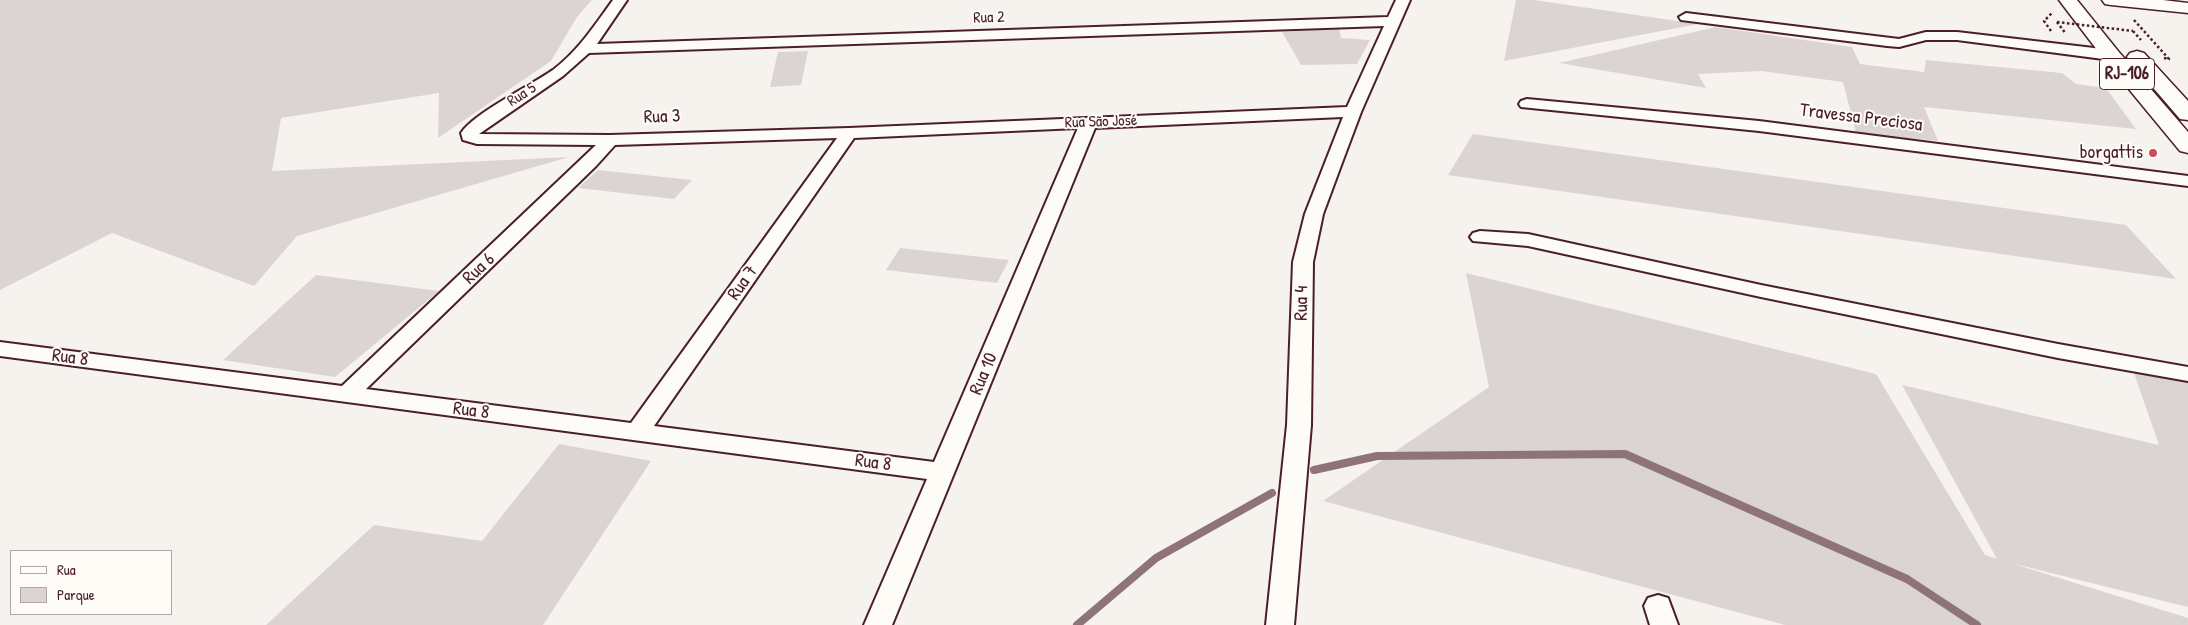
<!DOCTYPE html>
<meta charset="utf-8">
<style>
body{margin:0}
#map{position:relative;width:2188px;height:625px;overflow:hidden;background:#f6f3ef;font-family:"Patrick Hand",sans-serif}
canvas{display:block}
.legend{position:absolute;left:10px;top:550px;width:162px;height:65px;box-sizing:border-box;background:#fdfcf7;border:1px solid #b5a4a5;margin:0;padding:6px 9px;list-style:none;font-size:15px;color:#4a1f2b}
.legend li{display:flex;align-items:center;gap:10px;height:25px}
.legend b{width:25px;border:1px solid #b5a4a5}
</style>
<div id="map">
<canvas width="2188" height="625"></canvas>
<ul class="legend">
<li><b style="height:6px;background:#fdfcf7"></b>Rua</li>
<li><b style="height:14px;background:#dcd4d2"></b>Parque</li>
</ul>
</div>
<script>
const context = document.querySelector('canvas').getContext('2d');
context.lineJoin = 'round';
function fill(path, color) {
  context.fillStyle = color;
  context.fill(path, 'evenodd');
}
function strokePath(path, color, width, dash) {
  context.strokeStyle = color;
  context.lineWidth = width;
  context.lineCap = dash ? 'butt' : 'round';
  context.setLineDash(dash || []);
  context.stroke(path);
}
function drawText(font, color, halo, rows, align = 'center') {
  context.font = font + ' "Patrick Hand",sans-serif';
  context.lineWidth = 4;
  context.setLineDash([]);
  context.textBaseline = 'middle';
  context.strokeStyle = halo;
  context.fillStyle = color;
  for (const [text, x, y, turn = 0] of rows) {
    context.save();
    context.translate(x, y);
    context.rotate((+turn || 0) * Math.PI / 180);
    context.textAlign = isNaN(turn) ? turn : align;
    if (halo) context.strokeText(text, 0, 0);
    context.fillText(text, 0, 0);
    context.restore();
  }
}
const green = new Path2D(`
 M0,0h592l-15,17 -26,44 -113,77 1,-45 -158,25 -9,53 297,-14 -272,79 -43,50 -142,-53 -112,57z
 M1516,0h18l164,24 -194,37z
 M1716,27l136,20 8,17 64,8 2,-12 136,13 14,11 30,4 30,41 -212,-22 14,34 -82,-8 -13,-51 -82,-11 -63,3 8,14 -147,-25z
 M1339,28l2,10 29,2 -13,24 -56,1 -19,-33z
 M808,51l-7,34 -31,2 8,-35z
 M1473,134l653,91 50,54 -728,-104z
 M598,170l94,10 -18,19 -96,-11z
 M900,248l109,12 -12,23 -111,-13z
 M1466,273l410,101 109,181 12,4 -95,-174 257,60 -25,-72 54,8v226l-177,-44 177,55v7h-403l-462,-124 166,-114z
 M316,275l123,16 -104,86 -112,-17z
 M559,444l92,17 -108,164h-277l108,-100 108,16z`);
const stream = new Path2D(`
 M1314,470l63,-14 248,-2 282,125 70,46
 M1077,625l79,-67 116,-65`);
const path = new Path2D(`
 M2134,20l35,39 -5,-1
 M2057,22l9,12
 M2051,31l-7,-10 9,-9
 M2133,31l8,9`);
const street = new Path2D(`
 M613,0h14l-30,44 791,-27 8,-17h14l-49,112 -21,56 -17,46 -10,48 -2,163 -17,200h-28l21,-200 6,-163 12,-48 38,-97 -248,11 -203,497h-28l63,-146 -927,-123v-14l342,44 254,-241 -119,-1 -14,-4 -2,-7c13,-20 69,-47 92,-63 26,-20 41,-44 60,-70zM1384,26l-37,81 -498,21 -239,7 -131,-1 84,-58 26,-23zM1078,128l-144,334 -280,-36 200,-288zM837,138l-206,285 -265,-34 230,-223 19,-21z
 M1686,13l213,26 27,-7h31l154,18 5,2 3,3 -3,3 -5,2 -154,-20h-31l-27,7 -12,-1 -206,-26 -2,-3z
 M1527,99l232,22 429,55v10l-429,-55 -238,-24 -2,-3 2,-3z
 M1480,231l48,3 233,51 297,59 130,23v14l-130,-23 -297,-61 -233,-51 -55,-5 -3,-4 3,-4z
 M1658,595l10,3 10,27h-28l-6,-19 4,-8z`);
const secondary = new Path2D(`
 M2102,0h61l25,3v10l-77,-8 -6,-1z`);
const highway = new Path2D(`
 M2059,0h18l41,51 70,81v21l-8,-2 -76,-92z
 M2137,51l7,2 44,48v19l-8,-1 -50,-58 -3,-4 3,-4z`);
const pathBridge = new Path2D(`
 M2057,22l76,9`);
const markers = [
 [2153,153,5,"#d1495b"]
];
const farStreetnames = [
 ["Rua 2",989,18,-2],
 ["Rua 5",522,95,-33],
 ["Rua São José",1101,122,-2]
];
const shields = [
 [2127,74,55]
];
const shieldNames = [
 ["RJ-106",2127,74]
];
const streetNames = [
 ["Rua 3",662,117,-2],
 ["Travessa Preciosa",1861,118,7],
 ["Rua 6",479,269,-44],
 ["Rua 7",743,283,-55],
 ["Rua 4",1302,303,-89],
 ["Rua 8",70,358,7],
 ["Rua 10",984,374,-67],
 ["Rua 8",471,411,7],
 ["Rua 8",873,463,7]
];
const poiNames = [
 ["borgattis",2143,153]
];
fill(green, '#dcd4d2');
strokePath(stream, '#8e7378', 8);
strokePath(street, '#4a1f2b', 4);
strokePath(secondary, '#4a1f2b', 3);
strokePath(highway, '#4a1f2b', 3);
strokePath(path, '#4a1f2b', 2.5, [2.5, 2.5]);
fill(street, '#fdfcf7');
fill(secondary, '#fdfcf7');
fill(highway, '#fdfcf7');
strokePath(pathBridge, '#4a1f2b', 2.5, [2.5, 2.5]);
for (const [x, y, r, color] of markers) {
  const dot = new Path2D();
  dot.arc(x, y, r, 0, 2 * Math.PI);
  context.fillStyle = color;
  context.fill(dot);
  strokePath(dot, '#fdfcf7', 2);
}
drawText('16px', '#4a1f2b', '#fdfcf7', farStreetnames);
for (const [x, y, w] of shields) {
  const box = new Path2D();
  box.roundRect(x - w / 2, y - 15.5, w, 31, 4);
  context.fillStyle = '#fdfcf7';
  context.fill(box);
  strokePath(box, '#4a1f2b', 1);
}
drawText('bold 18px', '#4a1f2b', null, shieldNames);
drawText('19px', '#4a1f2b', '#fdfcf7', streetNames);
drawText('19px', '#4a1f2b', '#fdfcf7', poiNames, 'right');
</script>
